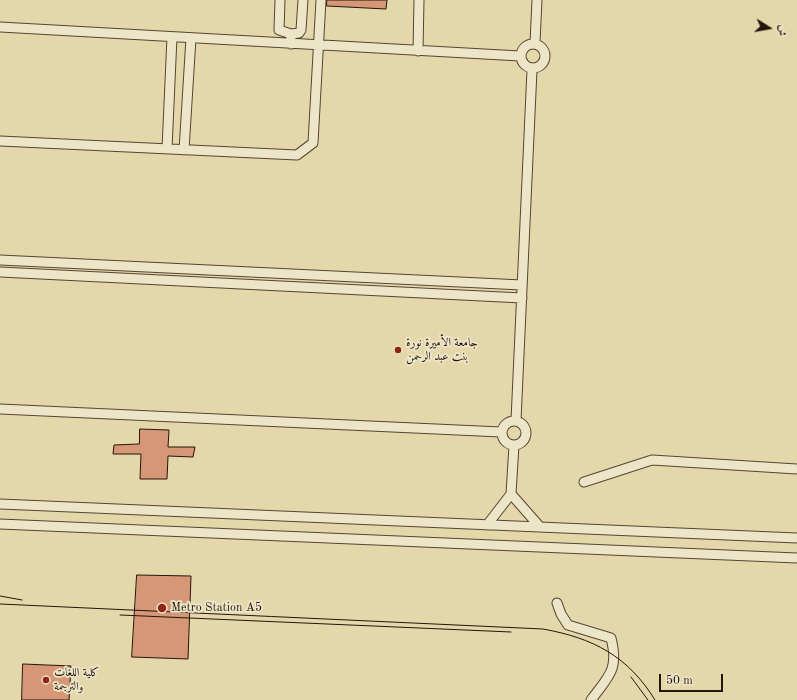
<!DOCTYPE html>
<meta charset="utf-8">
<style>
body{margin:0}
#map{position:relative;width:797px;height:700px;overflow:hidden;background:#e4d7aa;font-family:"Old Standard TT",Amiri,serif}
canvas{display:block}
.north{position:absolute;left:749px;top:8px;width:40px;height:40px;-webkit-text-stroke:3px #ede5c8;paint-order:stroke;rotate:101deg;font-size:11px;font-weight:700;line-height:16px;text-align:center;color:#25140b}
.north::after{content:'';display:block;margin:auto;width:14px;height:18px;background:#25140b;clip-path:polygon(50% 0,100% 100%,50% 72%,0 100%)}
.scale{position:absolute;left:659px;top:674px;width:64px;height:18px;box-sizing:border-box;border:2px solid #25140b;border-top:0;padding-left:5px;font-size:12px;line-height:14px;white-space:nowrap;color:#25140b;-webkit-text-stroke:3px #ede5c8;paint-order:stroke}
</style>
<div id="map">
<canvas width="797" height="700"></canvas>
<div class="north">ش</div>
<div class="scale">50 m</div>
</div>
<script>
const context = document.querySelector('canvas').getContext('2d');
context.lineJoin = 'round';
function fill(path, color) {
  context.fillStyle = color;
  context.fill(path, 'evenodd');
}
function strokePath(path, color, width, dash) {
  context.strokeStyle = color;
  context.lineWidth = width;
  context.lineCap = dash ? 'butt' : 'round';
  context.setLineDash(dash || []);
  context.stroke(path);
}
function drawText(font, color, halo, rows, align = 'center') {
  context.font = font + ' "Old Standard TT",Amiri,serif';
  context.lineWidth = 3.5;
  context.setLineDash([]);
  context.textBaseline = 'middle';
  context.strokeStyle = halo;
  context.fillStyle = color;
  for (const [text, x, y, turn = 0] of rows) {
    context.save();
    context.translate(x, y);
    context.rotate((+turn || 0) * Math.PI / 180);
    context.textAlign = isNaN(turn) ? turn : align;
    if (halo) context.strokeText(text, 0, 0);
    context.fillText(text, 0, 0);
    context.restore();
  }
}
const building = new Path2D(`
 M327,0h60l-1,9 -59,-3z
 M140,429l29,1 -1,17h27l-2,10 -25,-1 -1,23h-27l1,-25h-28l1,-9 25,-1z
 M137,575l54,1 -3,83 -56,-2z
 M23,664l48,2 -2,34h-47z`);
const minor = new Path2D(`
 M280,0l-1,30 12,4v10
 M0,27l520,29
 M291,34l8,-1 2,-3 2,-30
 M535,43l2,-43
 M521 56a12 12 0 1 1 24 0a12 12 0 1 1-24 0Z
 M418,51l1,-51
 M0,141l297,14 16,-12 8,-143
 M167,149l5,-112
 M184,150l7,-112
 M0,260l522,25
 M0,272l522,26
 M0,409l501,23
 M516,420l16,-350
 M502 433a12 12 0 1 1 24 0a12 12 0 1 1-24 0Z
 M584,482l68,-22 145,9
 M511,494l3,-49
 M0,504l797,34
 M0,524l797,34
 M487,525l24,-31 29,33
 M557,603l4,11 7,11 43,13c8,32 -2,38 -20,62`);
const tram = new Path2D(`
 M0,596l22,4
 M0,604l543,25c50,9 85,27 112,71
 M120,615l391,17
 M631,677l17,23`);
const markers = [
 [398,350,4,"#8f2418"],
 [162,608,5,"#8f2418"],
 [46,680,4,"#8f2418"]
];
const poiNames = [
 ["جامعة الأميرة نورة",406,343],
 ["بنت عبد الرحمن",406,357],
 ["Metro Station A5",171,608],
 ["كلية اللغات",54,673],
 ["والترجمة",54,687]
];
fill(building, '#d59776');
strokePath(building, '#25140b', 1);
strokePath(minor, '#554533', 11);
strokePath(minor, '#ede5c8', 9);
strokePath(tram, '#25140b', 1);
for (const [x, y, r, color] of markers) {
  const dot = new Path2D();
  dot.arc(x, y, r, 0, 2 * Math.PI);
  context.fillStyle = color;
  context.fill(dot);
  strokePath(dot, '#ede5c8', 1.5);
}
drawText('12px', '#25140b', '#ede5c8', poiNames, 'left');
</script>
